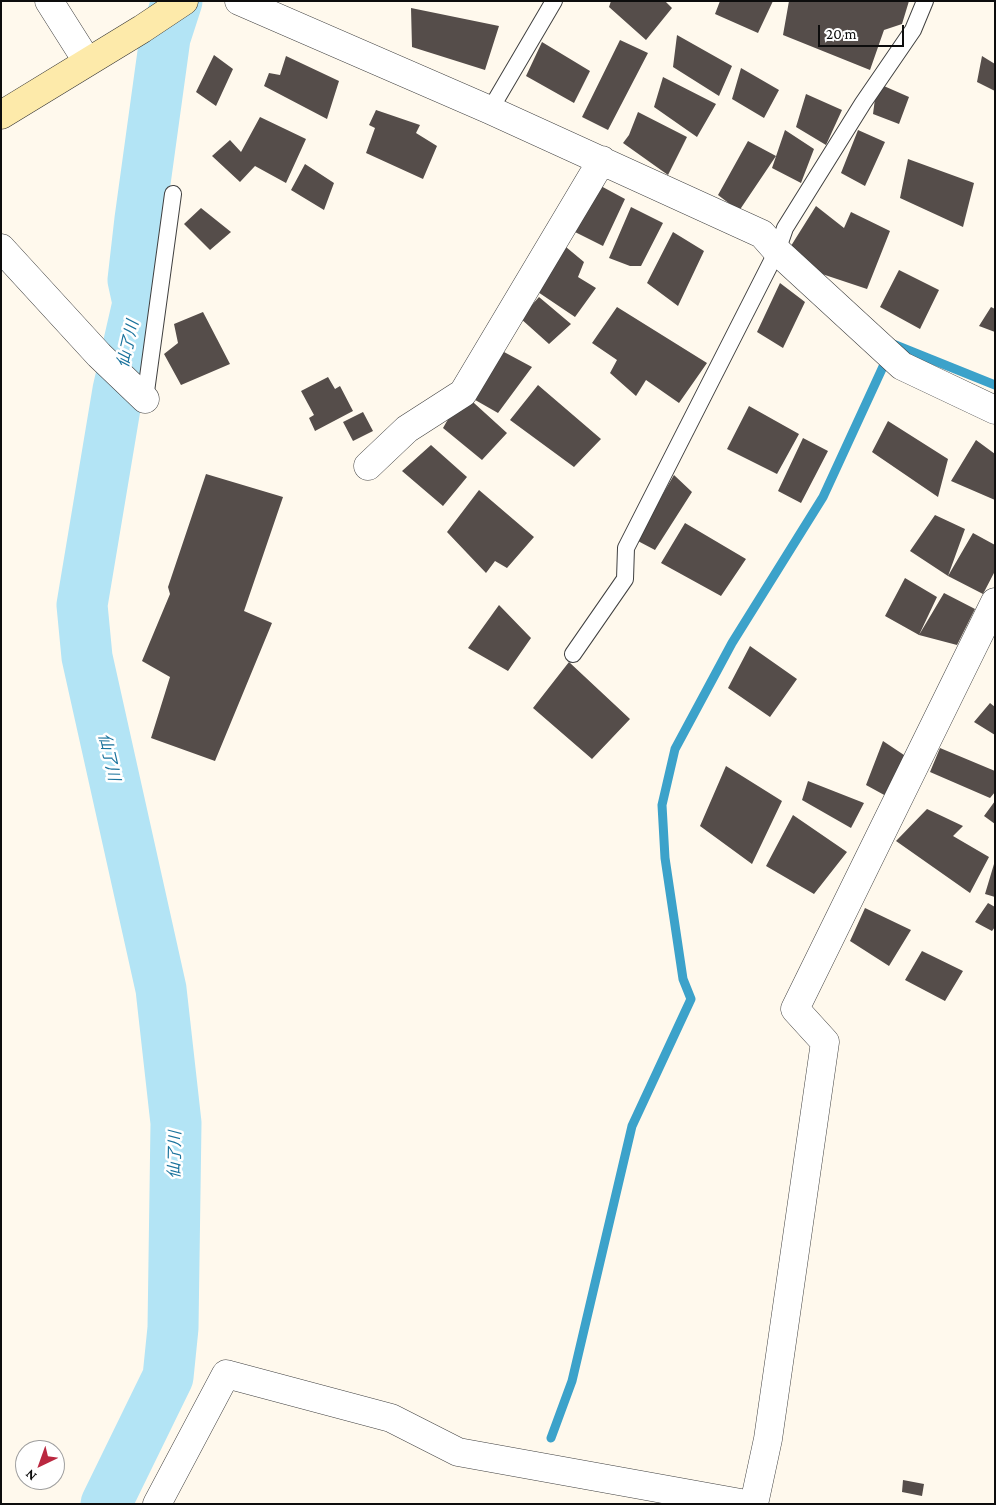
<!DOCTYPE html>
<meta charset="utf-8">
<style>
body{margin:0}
#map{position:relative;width:996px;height:1505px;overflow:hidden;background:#fff9ed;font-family:"Crimson Pro",serif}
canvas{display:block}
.frame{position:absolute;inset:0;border:2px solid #0d0d0d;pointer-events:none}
.north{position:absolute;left:15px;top:1440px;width:50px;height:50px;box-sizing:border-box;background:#fff;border:1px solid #9e9e9e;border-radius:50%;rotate:222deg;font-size:14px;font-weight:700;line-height:20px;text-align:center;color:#0d0d0d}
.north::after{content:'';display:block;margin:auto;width:18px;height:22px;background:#ba2840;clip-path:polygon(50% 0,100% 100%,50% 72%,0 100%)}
.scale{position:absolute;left:818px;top:25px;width:86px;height:22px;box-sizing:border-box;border:2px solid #0d0d0d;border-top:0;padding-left:6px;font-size:15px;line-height:18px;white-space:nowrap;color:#0d0d0d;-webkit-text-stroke:4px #fff;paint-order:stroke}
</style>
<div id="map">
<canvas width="996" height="1505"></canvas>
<div class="frame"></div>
<div class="north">N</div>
<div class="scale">20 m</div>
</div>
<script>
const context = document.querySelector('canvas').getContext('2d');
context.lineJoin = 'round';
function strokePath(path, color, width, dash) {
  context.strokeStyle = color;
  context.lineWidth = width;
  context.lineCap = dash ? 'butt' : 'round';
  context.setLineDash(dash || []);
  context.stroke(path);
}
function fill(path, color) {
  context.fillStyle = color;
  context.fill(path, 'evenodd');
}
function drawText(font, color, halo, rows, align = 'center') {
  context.font = font + ' "Crimson Pro","Noto Sans JP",serif';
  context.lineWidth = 5;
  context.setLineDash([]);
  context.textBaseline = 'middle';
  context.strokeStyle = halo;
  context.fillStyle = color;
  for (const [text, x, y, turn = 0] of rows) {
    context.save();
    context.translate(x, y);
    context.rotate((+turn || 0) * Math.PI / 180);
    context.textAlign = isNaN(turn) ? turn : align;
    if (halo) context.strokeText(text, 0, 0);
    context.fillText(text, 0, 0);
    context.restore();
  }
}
const stream = new Path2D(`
 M892,346l1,-2 102,41
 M551,1438l21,-57 60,-255 59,-127 -8,-20 -18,-121 -3,-53 13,-56 57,-106 91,-146 64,-139`);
const river = new Path2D(`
 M106,1504l62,-127 5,-49 3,-205 -15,-134 -74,-332 -5,-52 36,-215 20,-87 -5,-23 7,-61 25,-181 12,-37`);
const building = new Path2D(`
 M611,1h54l7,7 -26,32 -37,-33z
 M720,1h53l-15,32 -43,-19z
 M789,1h120l-7,23 -18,6 -14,40 -87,-35z
 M411,8l88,18 -14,44 -73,-23z
 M677,35l55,31 -13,30 -46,-29z
 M620,40l28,13 -40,77 -26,-13z
 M542,42l48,29 -16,32 -48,-27z
 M214,55l19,14 -17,37 -20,-14z
 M286,56l53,25 -12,38 -63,-33 5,-13 11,2z
 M982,56l13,8v27l-18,-9z
 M741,68l38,22 -15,28 -32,-19z
 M663,77l53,27 -19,33 -43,-30z
 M877,83l32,14 -10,27 -26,-10z
 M806,94l36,16 -16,35 -30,-18z
 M376,110l44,15 -4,8 21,13 -14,33 -57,-26 9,-25 -6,-3z
 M638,112l49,25 -19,38 -45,-32 6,-8z
 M260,117l46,22 -20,44 -31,-17 -15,16 -28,-26 18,-16 11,12z
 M785,130l29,19 -13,34 -29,-15z
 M858,130l27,12 -20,44 -24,-13z
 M748,141l28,15 -37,55 -21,-16z
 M908,159l66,24 -11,44 -63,-29z
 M305,164l29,19 -10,27 -33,-20z
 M599,185l26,14 -22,47 -28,-14z
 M816,206l28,22 7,-16 39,19 -23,58 -45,-15 -38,-17z
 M631,207l32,16 -22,43h-11l-21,-8z
 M201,208l30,24 -21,18 -26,-26z
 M673,232l31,19 -26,55 -31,-23z
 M560,242l24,20 -6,15 18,11 -21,29 -43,-29z
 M899,270l40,20 -19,39 -40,-22z
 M780,283l25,19 -22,46 -26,-16z
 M539,297l32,27 -22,20 -29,-26z
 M617,307l90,56 -28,40 -33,-23 -10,16 -26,-23 7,-13 -25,-17z
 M991,307l4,2v23l-16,-6z
 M203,312l27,52 -49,21 -17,-31 14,-11 -4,-19z
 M491,345l41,22 -34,46 -35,-20z
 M328,377l7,12 5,-3 13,25 -38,20 -6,-13 5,-3 -13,-24z
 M538,385l63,54 -27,28 -64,-47z
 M463,393l44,40 -25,27 -39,-32z
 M749,406l50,28 -22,40 -50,-25z
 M363,412l10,19 -20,10 -10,-19z
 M888,421l60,38 -10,38 -66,-45z
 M803,438l25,13 -27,52 -23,-12z
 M976,440l19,14v46l-44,-19z
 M431,445l36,32 -24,29 -41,-35z
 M206,474l77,23 -39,114 28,12 -57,138 -64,-23 19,-61 -28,-16 28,-67 -2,-7z
 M674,475l18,17 -37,58 -19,-10z
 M479,490l55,47 -27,31 -12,-7 -9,12 -39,-41z
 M935,515l30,14 -17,47 -38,-25z
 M685,523l61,36 -25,37 -60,-33z
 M973,533l22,12v26l-12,23 -35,-18z
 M905,578l32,19 -18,38 -34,-19z
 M944,593l31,16 -18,36 -38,-10z
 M499,605l32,33 -23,33 -40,-23z
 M750,646l47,33 -27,38 -42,-29z
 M569,662l61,57 -38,40 -59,-51z
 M990,703l5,4v28l-21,-13z
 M883,741l33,22 -19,39 -31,-17z
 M940,748l55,23v21l-5,6 -60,-26z
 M726,766l56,35 -30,63 -52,-38z
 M808,781l56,22 -13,25 -49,-28z
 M995,801v23l-11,-8z
 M927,809l36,17 -10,10 36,21 -19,36 -74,-52z
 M793,815l54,37 -33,42 -48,-28z
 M994,864h1v33l-10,-3z
 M988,903l7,4v20l-3,4 -17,-9z
 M865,908l46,22 -22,36 -39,-25z
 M922,951l41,20 -18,30 -40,-21z
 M903,1480l21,4 -2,12 -20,-4z`);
const service = new Path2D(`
 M490,110l64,-109
 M145,399l28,-205
 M573,654l52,-75 1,-31 151,-297 8,-23 78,-125 50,-73 12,-29`);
const minor = new Path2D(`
 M49,1l38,60
 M239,1l251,109 272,124 15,17 125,115 93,44
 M1,248l98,107 46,44
 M368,466l39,-37 56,-36 139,-233
 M157,1504l69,-130 165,44 67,34 288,52
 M754,1504l14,-65 57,-397 -30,-33 200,-407`);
const secondary = new Path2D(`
 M1,115l141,-86 42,-28`);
const waterNames = [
 ["仙了川",128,344,-77],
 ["仙了川",109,757,77],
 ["仙了川",175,1155,-89]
];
strokePath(stream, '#3ca2ca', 9);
strokePath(river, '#b3e4f5', 51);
fill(building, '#554d4a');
strokePath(service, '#404040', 18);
strokePath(minor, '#404040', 29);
strokePath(secondary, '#2f2f2f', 29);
strokePath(service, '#fff', 16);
strokePath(minor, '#fff', 28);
strokePath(secondary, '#fdeaaa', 28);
drawText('italic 16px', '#19729c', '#fff', waterNames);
</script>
